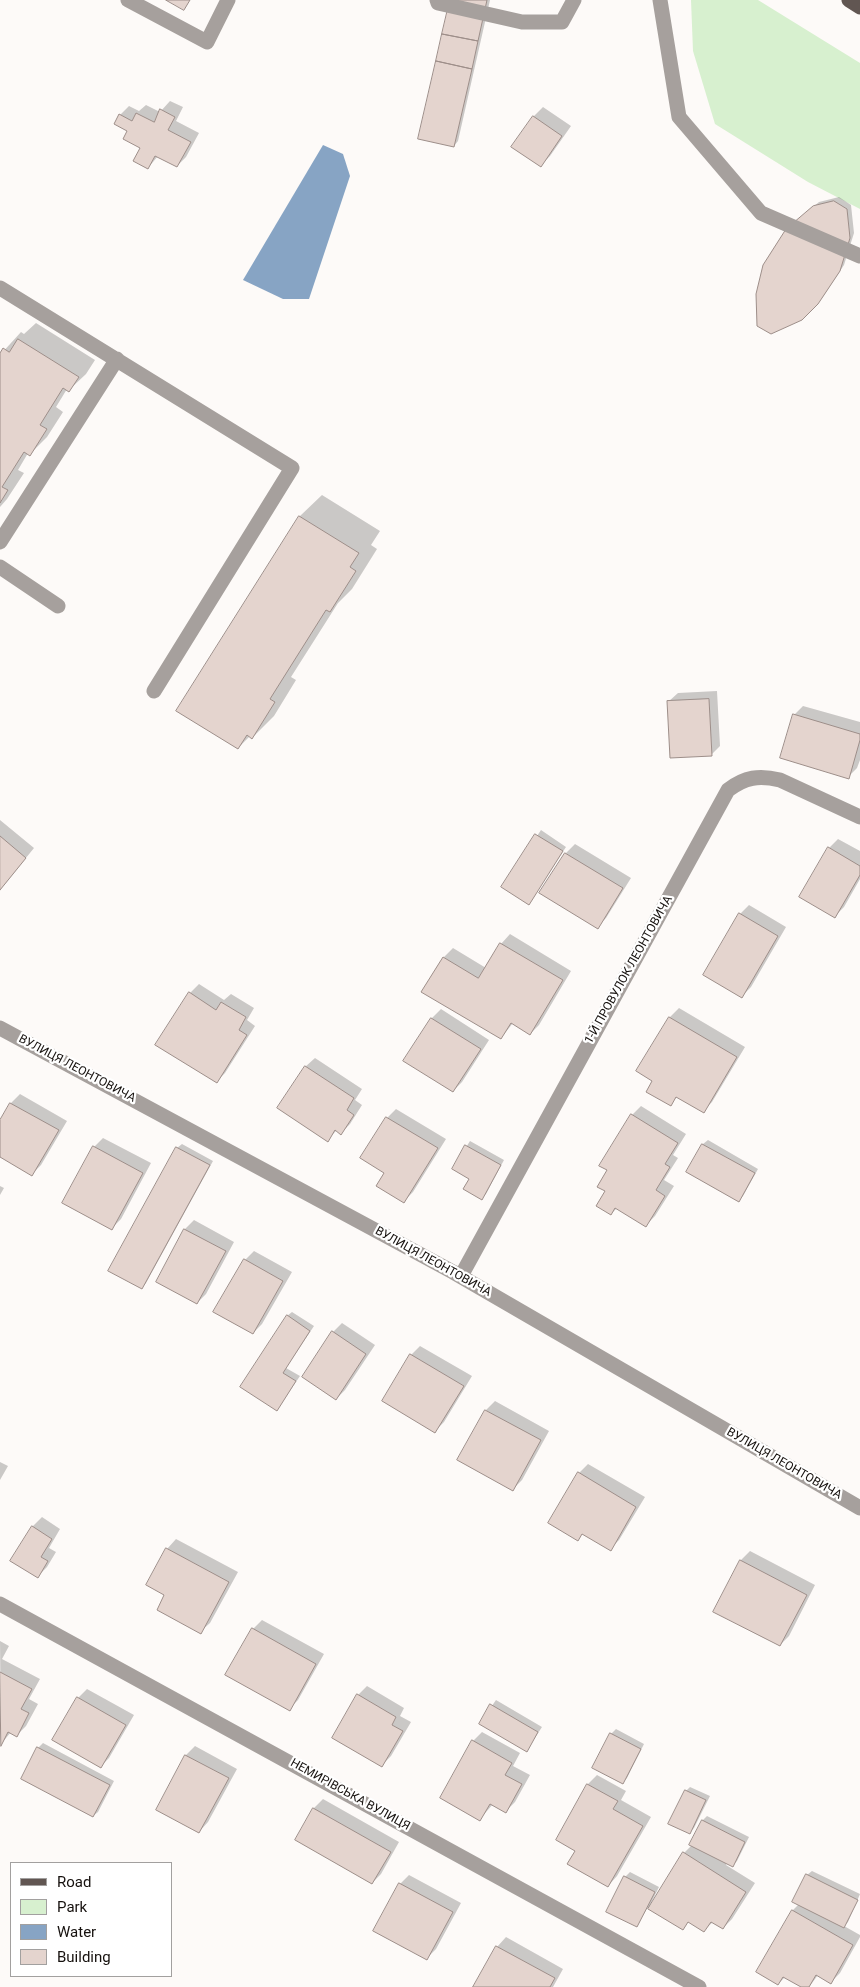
<!DOCTYPE html>
<meta charset="utf-8">
<style>
body{margin:0}
#map{position:relative;width:860px;height:1987px;overflow:hidden;background:#fdfaf8;font-family:Roboto,sans-serif}
canvas{display:block}
.legend{position:absolute;left:10px;top:1862px;width:162px;height:115px;box-sizing:border-box;background:#fff;border:1px solid #a2a09f;margin:0;padding:6px 9px;list-style:none;font-size:15px;color:#16110e}
.legend li{display:flex;align-items:center;gap:10px;height:25px}
.legend b{width:25px;border:1px solid #a2a09f}
</style>
<div id="map">
<canvas width="860" height="1987"></canvas>
<ul class="legend">
<li><b style="height:6px;background:#615652"></b>Road</li>
<li><b style="height:14px;background:#d7f0cf"></b>Park</li>
<li><b style="height:14px;background:#87a4c4"></b>Water</li>
<li><b style="height:14px;background:#e4d4ce"></b>Building</li>
</ul>
</div>
<script>
const context = document.querySelector('canvas').getContext('2d');
context.lineJoin = 'round';
function fill(path, color) {
  context.fillStyle = color;
  context.fill(path, 'evenodd');
}
function strokePath(path, color, width, dash) {
  context.strokeStyle = color;
  context.lineWidth = width;
  context.lineCap = dash ? 'butt' : 'round';
  context.setLineDash(dash || []);
  context.stroke(path);
}
function drawText(font, color, halo, rows, align = 'center') {
  context.font = font + ' Roboto,sans-serif';
  context.lineWidth = 4.5;
  context.setLineDash([]);
  context.textBaseline = 'middle';
  context.strokeStyle = halo;
  context.fillStyle = color;
  for (const [text, x, y, turn = 0] of rows) {
    context.save();
    context.translate(x, y);
    context.rotate((+turn || 0) * Math.PI / 180);
    context.textAlign = isNaN(turn) ? turn : align;
    if (halo) context.strokeText(text, 0, 0);
    context.fillText(text, 0, 0);
    context.restore();
  }
}
const green = new Path2D(`
 M691,0h67l102,63v146l-52,-27 -93,-58 -22,-73z`);
const water = new Path2D(`
 M323,145l20,9 7,22 -41,123h-26l-40,-19z`);
const shadow = new Path2D(`
 M452,0h38l-32,141 -4,5z
 M170,101l13,6 -7,14 23,12 -13,24 -9,9 -19,-10 -10,12 -7,-21 -12,-17 -9,-15 9,-9 10,5 7,-6 14,7z
 M543,107l28,19 -21,30 -9,9 -28,-18 21,-31z
 M839,197l12,8 3,28 -10,32 -22,33 -30,-73 27,-23z
 M36,323l59,37 -9,14 -17,16 -2,-1 -11,18 7,5 -16,25 -17,17 -2,-1 -10,17 6,3 -17,26 -7,8v-152l21,-23 3,2z
 M322,495l58,36 -9,14 6,4 -25,40 -14,14 -47,74 5,3 -22,36 -22,22 -2,-2 -12,12 -60,-38 122,-194z
 M717,691l3,55 -9,9 -43,-53 10,-9z
 M803,706l57,16v38l-3,8 -9,9 -54,-62z
 M0,820l34,28 -34,42z
 M541,830l25,17 -37,56 -26,-16z
 M838,839l22,12v28l-16,28 -9,9 -6,-68z
 M575,844l56,34 -25,40 -9,9 -31,-74z
 M749,905l37,22 -35,60 -9,9 -2,-82z
 M510,934l61,37 -32,54 -9,9 -17,-11 -12,15 -57,-81 9,-9 33,20 15,-24z
 M199,984l25,16 7,-6 23,14 -7,12 8,6 -30,47 -9,9 -26,-89z
 M679,1008l66,39 -33,55 -9,9 -25,-15 -8,8 -16,-23 16,-64z
 M441,1009l48,31 -27,42 -9,9 -48,-31 27,-42z
 M315,1058l47,31 -7,11 7,5 -12,19 -9,9 -4,-3 -10,10 -22,-73z
 M20,1094l47,27 -26,44 -9,9 -32,-18v-33l11,-20z
 M641,1106l45,28 -13,21 5,3 -14,22 10,6 -19,30 -9,9 -29,-17 -6,6 -4,-23 2,-21 23,-55z
 M396,1109l50,30 -33,53 -9,9 -18,-29 1,-54z
 M103,1138l48,25 -30,56 -9,9 -18,-81z
 M708,1140l50,29 -15,27 -4,4 -51,-28 15,-28z
 M470,1141l34,19 -18,34 -5,4 -10,-20 -18,-10z
 M182,1144l31,17 -67,122 -4,5 35,-140z
 M0,1186l4,2 -4,7z
 M194,1220l40,22 -28,52 -9,9 -40,-22 28,-52z
 M254,1251l38,21 -30,52 -9,9 -8,-73z
 M292,1312l22,14 -28,42 14,8 -23,34 10,-94z
 M342,1323l33,22 -30,45 -9,9 -3,-67z
 M420,1346l52,30 -28,46 -9,9 -24,-76z
 M495,1401l54,30 -27,49 -9,9 -27,-79z
 M0,1462l8,4 -8,14z
 M588,1464l57,33 -26,43 -9,9 -27,-16 -5,6 1,-66z
 M42,1517l18,12 -11,19 7,4 -9,15 -9,9 -5,-50z
 M176,1539l62,33 -28,51 -10,9 -34,-37 -19,-11 20,-35z
 M750,1551l65,34 -26,51 -9,9 -65,-34 26,-51z
 M262,1620l62,34 -26,46 -9,9 -36,-80z
 M0,1641l9,5 -7,13 38,20 -11,20 9,5 -12,22 -9,9 -6,-3 -10,12z
 M367,1686l37,22 -4,8 11,6 -20,34 -9,9 -48,-28 24,-42z
 M87,1689l47,26 -25,43 -9,9 -46,-27 24,-42z
 M496,1700l46,27 -15,23 -47,-27z
 M616,1729l28,15 -17,34 -4,4 -29,-14 17,-34z
 M482,1732l38,21 -7,13 17,9 -15,27 -9,9 -13,-7 -13,15 -7,-78z
 M43,1743l71,38 -16,31 -5,4 -71,-38 16,-30z
 M195,1746l42,23 -29,53 -9,10 -42,-23 29,-54z
 M597,1775l29,16 -5,9 30,17 -34,59 -9,10 -31,-36 -20,-11 31,-55z
 M690,1787l20,9 -16,32 -5,5 -3,-42z
 M323,1799l76,43 -18,32 -9,9 -76,-43 18,-32z
 M707,1816l42,21 -12,24 -5,5 -5,-3 -1,2 29,18 -23,36 -9,9 -10,-6 -9,8 -15,-9 -7,7 -34,-21 -11,19 -12,-49 5,-5 29,15 -9,18 1,1 33,-53 8,-8 -1,-1 12,-24z
 M812,1871l48,23 -12,28 -4,4 16,9v2l-20,36 -9,9 -13,-7 -9,12h-6l-18,-10 -7,7 15,-74 6,-6 8,-29z
 M409,1875l52,28 -25,46 -9,9 -27,-74z
 M506,1937l57,32 -10,18h-79l23,-40z`);
const building = new Path2D(`
 M166,0h24l-6,10z
 M450,0h37l-9,41 -36,-7z
 M442,34l36,7 -6,28 -36,-8z
 M436,61l36,8 -18,78 -36,-8z
 M160,109l15,8 -7,13 23,12 -14,25 -22,-11 -7,13 -15,-8 7,-13 -17,-9 4,-8 -13,-7 5,-10 13,7 4,-8 18,9z
 M533,116l29,20 -21,31 -30,-20z
 M834,201l13,8 3,29 -10,33 -22,33 -16,16 -31,14 -14,-8 -1,-32 7,-29 23,-36 27,-23z
 M18,339l61,38 -10,15 -6,-4 -23,37 7,4 -17,27 -6,-4 -22,35 6,3 -8,13v-150l3,-5 6,4z
 M299,516l60,37 -9,14 6,4 -26,41 -4,-2 -56,89 5,3 -23,37 -5,-4 -9,14 -62,-38z
 M709,699l3,57 -42,2 -3,-57z
 M793,714l67,20v6l-11,39 -69,-21z
 M535,834l28,17 -34,54 -28,-18z
 M0,836l26,22 -26,32z
 M828,847l32,19v9l-25,43 -36,-21z
 M565,853l58,35 -25,41 -59,-36z
 M739,913l39,23 -36,62 -39,-23z
 M500,943l63,37 -33,55 -19,-12 -10,16 -80,-47 22,-35 35,21z
 M189,992l27,18 5,-8 25,15 -7,13 8,5 -30,48 -62,-38z
 M669,1017l68,40 -33,56 -28,-16 -5,9 -25,-14 6,-11 -16,-10z
 M431,1018l50,31 -28,43 -50,-31z
 M305,1066l49,32 -7,12 7,5 -13,20 -6,-5 -7,12 -51,-34z
 M10,1103l49,27 -27,46 -32,-19v-37z
 M631,1114l47,29 -13,21 5,3 -14,23 9,6 -19,31 -31,-19 -4,7 -15,-9 9,-15 -8,-4 10,-17 -8,-4z
 M386,1117l52,31 -34,55 -28,-17 8,-13 -24,-15z
 M702,1144l53,29 -16,29 -53,-30z
 M465,1145l36,20 -19,35 -19,-11 6,-10 -17,-10z
 M93,1146l50,27 -31,57 -50,-27z
 M176,1147l34,18 -68,124 -34,-18z
 M184,1229l42,22 -29,53 -41,-22z
 M244,1259l39,22 -30,53 -40,-22z
 M287,1315l23,16 -27,42 13,8 -19,30 -37,-24z
 M332,1331l34,23 -30,46 -34,-23z
 M410,1354l54,32 -29,47 -53,-32z
 M485,1410l56,30 -28,51 -56,-31z
 M578,1472l58,35 -25,44 -29,-17 -4,7 -30,-18z
 M32,1526l20,13 -11,18 7,4 -10,17 -28,-17z
 M166,1548l63,34 -28,52 -44,-24 7,-15 -18,-10z
 M740,1560l67,35 -27,51 -67,-34z
 M252,1628l64,36 -26,47 -65,-36z
 M0,1672l32,17 -11,20 8,4 -12,24 -9,-5 -7,14z
 M357,1694l39,23 -4,8 11,6 -21,36 -50,-29z
 M77,1697l49,28 -25,43 -49,-28z
 M490,1704l48,28 -11,20 -48,-28z
 M610,1733l31,16 -18,35 -31,-16z
 M472,1740l40,23 -7,12 17,9 -16,29 -16,-9 -10,17 -40,-23z
 M37,1747l73,38 -17,32 -72,-38z
 M185,1755l44,23 -30,55 -43,-23z
 M587,1784l31,17 -5,8 30,17 -35,61 -41,-23 8,-13 -19,-11z
 M685,1790l21,10 -16,34 -22,-10z
 M313,1808l78,44 -19,32 -77,-44z
 M702,1820l43,22 -12,25 -44,-22z
 M683,1852l63,40 -23,37 -12,-7 -7,10 -16,-10 -5,8 -35,-21z
 M806,1874l52,26 -14,28 -52,-26z
 M624,1876l31,16 -18,35 -31,-15z
 M399,1883l54,29 -26,48 -54,-29z
 M792,1910l61,35 -22,39 -15,-9 -7,12h-8l-18,-10 -5,8 -22,-13z
 M496,1946l59,32 -5,9h-77z`);
const minor = new Path2D(`
 M128,0l79,42 21,-42
 M437,0l1,3 84,19h40l12,-22
 M660,0l19,117 82,96 99,43
 M0,288l292,180 -138,223
 M0,542l117,-183
 M0,567l58,39
 M0,1028l453,244 407,236
 M461,1276l267,-486c17,-13 31,-15 52,-10l80,37
 M0,1604l699,383`);
const major = new Path2D(`
 M849,0l11,7`);
const streetNames = [
 ["1-Й ПРОВУЛОК ЛЕОНТОВИЧА",629,970,-61],
 ["ВУЛИЦЯ ЛЕОНТОВИЧА",77,1069,28],
 ["ВУЛИЦЯ ЛЕОНТОВИЧА",433,1262,29],
 ["ВУЛИЦЯ ЛЕОНТОВИЧА",784,1464,30],
 ["НЕМИРІВСЬКА ВУЛИЦЯ",350,1795,29]
];
fill(green, '#d7f0cf');
fill(water, '#87a4c4');
fill(shadow, '#0003');
fill(building, '#e4d4ce');
strokePath(building, '#9d8e89', 1);
strokePath(minor, '#a6a09d', 15);
strokePath(major, '#615652', 15);
drawText('12px', '#16110e', '#fff', streetNames);
</script>
